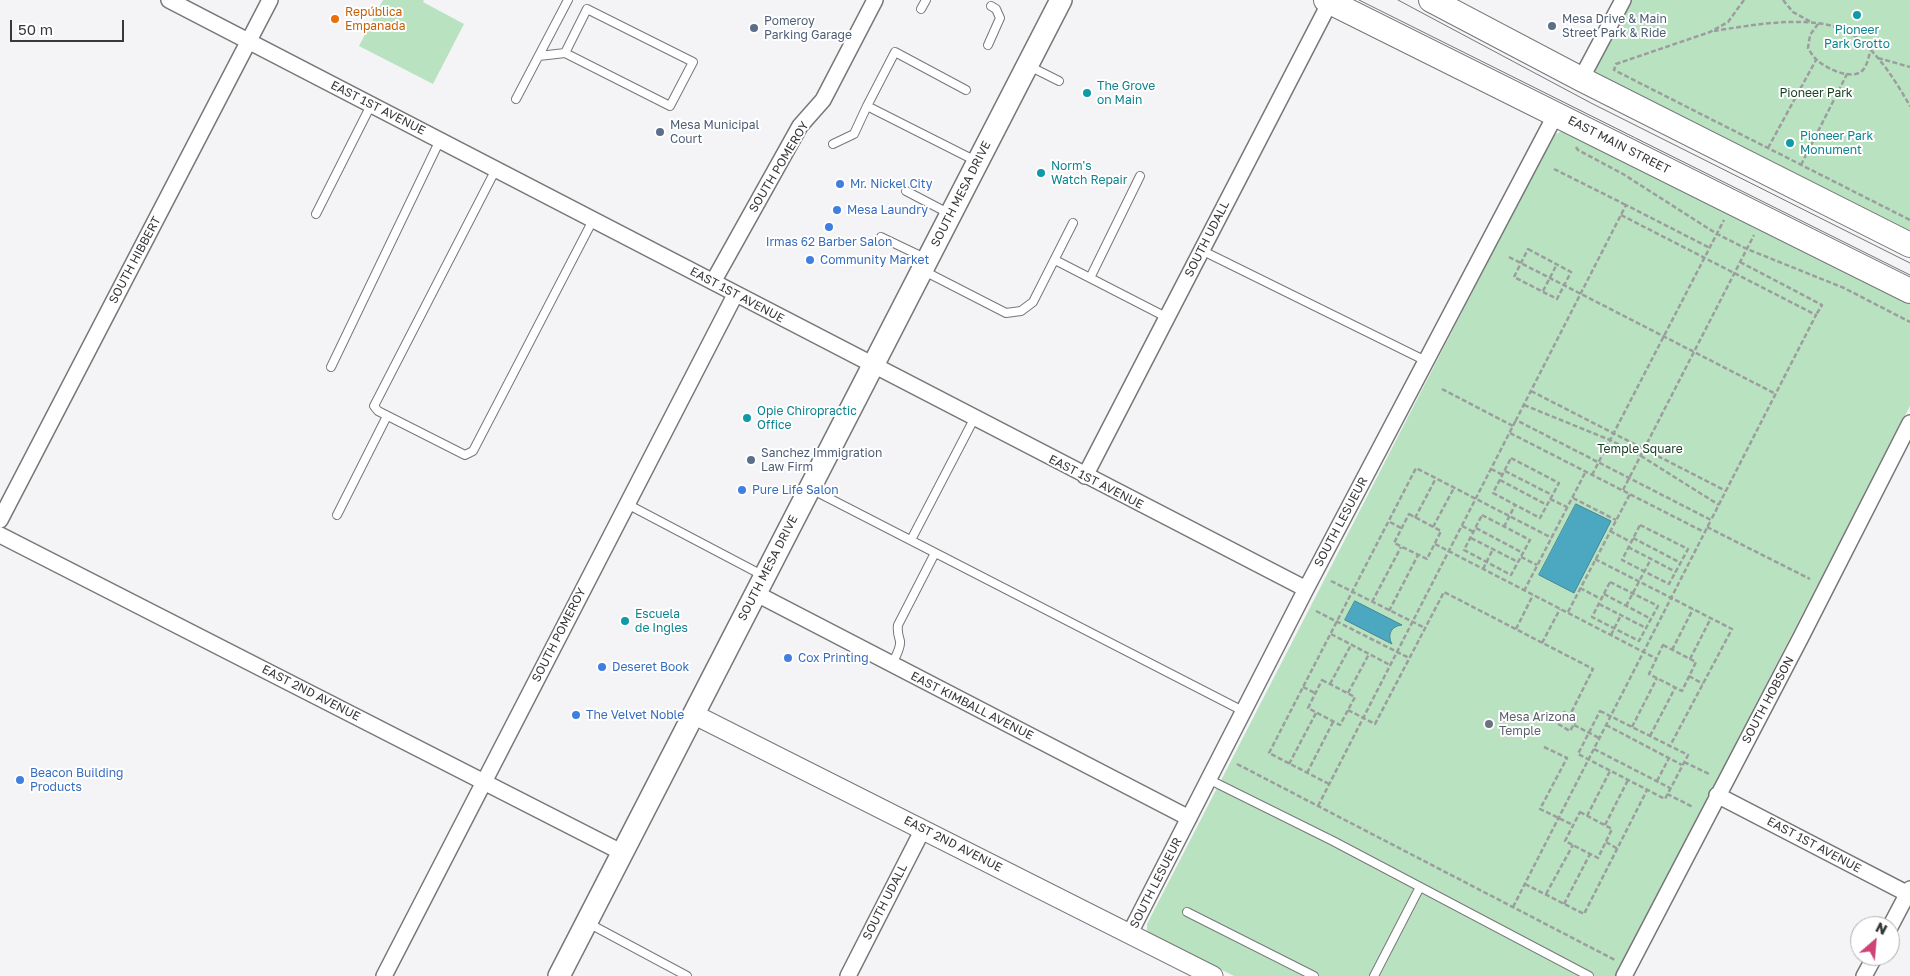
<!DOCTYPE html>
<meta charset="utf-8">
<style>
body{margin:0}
#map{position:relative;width:1910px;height:976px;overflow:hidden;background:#f4f4f7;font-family:"Golos Text",sans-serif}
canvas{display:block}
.north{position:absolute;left:1850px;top:916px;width:50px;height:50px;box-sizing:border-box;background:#fff;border:1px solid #afafb0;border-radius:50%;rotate:27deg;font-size:14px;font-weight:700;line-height:20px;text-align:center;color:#38383a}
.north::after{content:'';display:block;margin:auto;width:18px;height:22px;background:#ce4276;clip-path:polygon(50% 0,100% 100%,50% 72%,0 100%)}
.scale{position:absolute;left:10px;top:20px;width:114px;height:22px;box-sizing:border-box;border:2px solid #38383a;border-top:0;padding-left:6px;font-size:15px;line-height:18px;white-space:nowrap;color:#38383a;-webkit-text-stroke:4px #fff;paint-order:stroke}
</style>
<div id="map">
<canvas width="1910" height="976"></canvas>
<div class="north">N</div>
<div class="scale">50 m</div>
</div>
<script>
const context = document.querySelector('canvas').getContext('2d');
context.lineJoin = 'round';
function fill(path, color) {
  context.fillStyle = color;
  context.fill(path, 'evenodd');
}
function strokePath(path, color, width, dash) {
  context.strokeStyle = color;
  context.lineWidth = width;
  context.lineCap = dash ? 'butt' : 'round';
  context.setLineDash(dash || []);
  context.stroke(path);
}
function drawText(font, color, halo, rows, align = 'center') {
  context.font = font + ' "Golos Text",sans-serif';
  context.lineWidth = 4;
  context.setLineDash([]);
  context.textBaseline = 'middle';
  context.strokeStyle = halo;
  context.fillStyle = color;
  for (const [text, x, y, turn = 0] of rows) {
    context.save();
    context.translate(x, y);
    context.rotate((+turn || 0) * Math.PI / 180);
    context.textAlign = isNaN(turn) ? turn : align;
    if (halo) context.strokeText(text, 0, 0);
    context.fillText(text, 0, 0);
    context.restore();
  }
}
const green = new Path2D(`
 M383,0h41l-1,2 41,22 -31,60 -74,-38z
 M1623,0h287v245l-329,-166z
 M1562,131l11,1 337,167v107l-295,570h-381l-85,-42 -2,-4v-6l402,-781 5,-8z`);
const water = new Path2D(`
 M1576,504l35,17 -37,72 -35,-18z
 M1355,601l47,24c-11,1 -15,10 -10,19l-47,-24z`);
const path = new Path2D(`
 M1744,0l-16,22 -18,10 -94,32 -2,6 296,150
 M1783,0l10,12 18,10
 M1818,24l-8,11 -2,13c3,5 6,10 10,13 10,8 34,20 45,9 4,-5 6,-13 7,-19
 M1714,31c38,-6 101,-18 136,2 26,16 45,47 60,73
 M1878,58l32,9
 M1576,147l2,3 45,24 94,60 30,15 97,39 66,34
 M1768,148l48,-88
 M1801,165l46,-91
 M1554,169l72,36
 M1621,215l195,100 -105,205 -195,-100 110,-215 84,43
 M1528,249l43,23 -14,27 -43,-22z
 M1509,257l267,137
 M1740,262l82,43 -6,10
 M1543,291l14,-27
 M1442,389l71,37
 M1531,391l195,100
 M1524,405l86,35 31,16 78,49
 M1510,433l194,99
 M1511,458l48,25 -19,35 -47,-25z
 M1491,469l12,6
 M1505,471l47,24
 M1592,475l132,-255
 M1500,480l47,25
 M1623,490l131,-255
 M1573,498l43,22
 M1550,499l17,8
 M1409,514l32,17 -14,28 -33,-16z
 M1482,515l48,25 -19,35 -47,-25z
 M1415,518l21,-40
 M1390,522l11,6
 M1640,525l48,24 -19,35 -47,-24z
 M1462,526l12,6
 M1433,527l21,-39
 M1504,527l11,-22
 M1707,527l103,52
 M1476,528l47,25
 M1610,531l21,11
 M1471,538l47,24
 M1633,538l48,25
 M1435,544l222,115
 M1628,547l48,25
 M1521,557l16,8
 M1595,559l137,70 -62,117
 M1483,569l10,-20
 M1331,581l94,47
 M1610,582l48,24 -19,35 -47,-24z
 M1580,588l21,11
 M1524,591l62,-120
 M1604,594l47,25
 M1372,602l29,-55
 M1599,604l47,24
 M1626,606l25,-47
 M1316,611l93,47
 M1389,611l29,-56
 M1568,612l62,-118
 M1516,629l17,-34
 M1331,634l59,31
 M1611,635l10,-20
 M1542,643l18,-34
 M1663,645l33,17 -14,29 -33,-17z
 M1672,650l21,-41
 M1690,659l21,-41
 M1689,676l14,8
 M1322,680l33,17 -15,28 -32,-17z
 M1330,684l21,-39
 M1303,687l12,6
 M1348,693l21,-39
 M1348,710l27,14 69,-132 149,77 -23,46
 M1600,711l88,44 -23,44 -87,-45z
 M1564,712l13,7 -7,12 -12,-7z
 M1574,725l25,13
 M1606,725l76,40
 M1632,727l25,-49
 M1650,736l25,-48
 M1544,747l23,11 -27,51 33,16
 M1594,749l76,39
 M1684,762l25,12
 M1237,764l378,196
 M1289,764l27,-51
 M1307,773l26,-51
 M1657,781l12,-23
 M1329,784l-60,-31 147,-285 136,70
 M1667,794l26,13
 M1318,806l198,-386
 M1580,812l32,17 -14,29 -33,-17z
 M1587,816l23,-45
 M1605,825l23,-45
 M1606,842l12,7
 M1525,884l59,30 63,-124
 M1546,894l27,-49
 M1564,904l26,-50
 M1513,907l198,-387`);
const service = new Path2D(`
 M921,9l5,-9
 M988,45l12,-27 -4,-9 -5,-3
 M539,56l26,-3 105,53 23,-44 -106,-53 -22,44
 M1029,66l30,15
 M516,99l52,-99
 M867,106l28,-54 71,38
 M833,144l21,-10 13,-28 109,55
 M496,169l-122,237 4,5 87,44 8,-4 120,-231
 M906,191l44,23
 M316,214l55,-109
 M881,237l46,22
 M1201,250l225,111
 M1055,260l111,57
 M924,271l82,42 15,-2 12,-9 40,-79
 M1090,278l50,-102
 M331,367l109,-227
 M811,489l432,222
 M627,504l135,71
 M337,515l50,-99
 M911,540l63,-121
 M892,664c3,-7 9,-15 8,-23 -2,-7 -3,-9 -2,-16l37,-72
 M1208,779l125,62 256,135
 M1187,912l127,64
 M588,923l99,53
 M1374,976l46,-89`);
const minor = new Path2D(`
 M169,0c379,197 757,395 1137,589
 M1581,79l42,-79
 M713,282l87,-156 23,-26 52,-100
 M1085,476l245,-474
 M0,520l270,-520
 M0,535l621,317
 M755,593l434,225
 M1717,795l193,100
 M1890,927l20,-38
 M1130,933l176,-344 250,-475
 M384,976l351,-681
 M848,976l75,-147
 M1624,976l177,-339 109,-214
 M1864,976l11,-20`);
const tertiary = new Path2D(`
 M693,714l520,262`);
const secondary = new Path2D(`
 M559,976l502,-976`);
const primary = new Path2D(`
 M1326,0l584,291
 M1431,0l150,79 329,166`);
const tram = new Path2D(`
 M1359,0l551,275
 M1398,0l193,103 319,160`);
const markers = [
 [1857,15,5,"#0f9aa8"],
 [335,19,5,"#e8710a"],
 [1552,26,5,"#5c6f8a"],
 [754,28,5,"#5c6f8a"],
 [1087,93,5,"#0f9aa8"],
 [660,132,5,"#5c6f8a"],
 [1790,143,5,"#0f9aa8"],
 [1041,173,5,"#0f9aa8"],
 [840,184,5,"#3f7fe0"],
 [837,210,5,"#3f7fe0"],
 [829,227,5,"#3f7fe0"],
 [810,260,5,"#3f7fe0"],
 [747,418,5,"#0f9aa8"],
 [751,460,5,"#5c6f8a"],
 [742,490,5,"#3f7fe0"],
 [625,621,5,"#0f9aa8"],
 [788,658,5,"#3f7fe0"],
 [602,667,5,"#3f7fe0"],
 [576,715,5,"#3f7fe0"],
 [1489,724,5,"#6b7280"],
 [20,780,5,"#3f7fe0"]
];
const foodNames = [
 ["República",345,12],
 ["Empanada",345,26]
];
const serviceNames = [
 ["Mesa Drive & Main",1562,19],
 ["Street Park & Ride",1562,33],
 ["Pomeroy",764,21],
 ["Parking Garage",764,35],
 ["Mesa Municipal",670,125],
 ["Court",670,139],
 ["Sanchez Immigration",761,453],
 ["Law Firm",761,467]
];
const cultureNames = [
 ["Pioneer",1857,30,"center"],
 ["Park Grotto",1857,44,"center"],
 ["The Grove",1097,86],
 ["on Main",1097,100],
 ["Pioneer Park",1800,136],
 ["Monument",1800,150],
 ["Norm's",1051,166],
 ["Watch Repair",1051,180],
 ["Opie Chiropractic",757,411],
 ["Office",757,425],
 ["Escuela",635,614],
 ["de Ingles",635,628]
];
const parkNames = [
 ["Pioneer Park",1816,93],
 ["Temple Square",1640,449]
];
const streetNames = [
 ["EAST 1ST AVENUE",378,108,27],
 ["EAST MAIN STREET",1619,145,27],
 ["SOUTH POMEROY",779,167,-59],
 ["SOUTH MESA DRIVE",961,194,-63],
 ["SOUTH UDALL",1207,239,-63],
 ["SOUTH HIBBERT",135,260,-62],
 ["EAST 1ST AVENUE",737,295,28],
 ["EAST 1ST AVENUE",1096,482,27],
 ["SOUTH LESUEUR",1341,522,-62],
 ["SOUTH MESA DRIVE",768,568,-63],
 ["SOUTH POMEROY",559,635,-63],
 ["EAST 2ND AVENUE",311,693,27],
 ["SOUTH HOBSON",1768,700,-62],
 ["EAST KIMBALL AVENUE",972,706,27],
 ["EAST 2ND AVENUE",953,844,27],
 ["EAST 1ST AVENUE",1814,845,28],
 ["SOUTH LESUEUR",1156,883,-63],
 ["SOUTH UDALL",885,902,-63]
];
const shopNames = [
 ["Mr. Nickel City",850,184],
 ["Mesa Laundry",847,210],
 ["Irmas 62 Barber Salon",829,242,"center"],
 ["Community Market",820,260],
 ["Pure Life Salon",752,490],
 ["Cox Printing",798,658],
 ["Deseret Book",612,667],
 ["The Velvet Noble",586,715],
 ["Beacon Building",30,773],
 ["Products",30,787]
];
const worshipNames = [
 ["Mesa Arizona",1499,717],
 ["Temple",1499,731]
];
fill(green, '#b9e3c0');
fill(water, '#4ca7c0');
strokePath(water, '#468698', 1);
strokePath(service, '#77777a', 10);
strokePath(minor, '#77777a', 18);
strokePath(tertiary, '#77777a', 21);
strokePath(secondary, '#77777a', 24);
strokePath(primary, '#77777a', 26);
strokePath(path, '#9d9da0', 2.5, [5, 2.5]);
strokePath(service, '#fff', 8);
strokePath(minor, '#fff', 15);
strokePath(tertiary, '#fff', 19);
strokePath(secondary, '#fff', 21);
strokePath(primary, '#fff', 24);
strokePath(tram, '#757577', 1);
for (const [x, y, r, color] of markers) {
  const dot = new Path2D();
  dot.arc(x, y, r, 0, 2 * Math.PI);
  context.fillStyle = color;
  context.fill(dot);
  strokePath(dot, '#fff', 2);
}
drawText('12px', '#c56008', '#fff', foodNames, 'left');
drawText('12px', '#4e5e75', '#fff', serviceNames, 'left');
drawText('12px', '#0d838f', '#fff', cultureNames, 'left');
drawText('12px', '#164323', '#fff', parkNames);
drawText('12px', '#38383a', '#fff', streetNames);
drawText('12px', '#366cbe', '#fff', shopNames, 'left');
drawText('12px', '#5b616d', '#fff', worshipNames, 'left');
</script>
